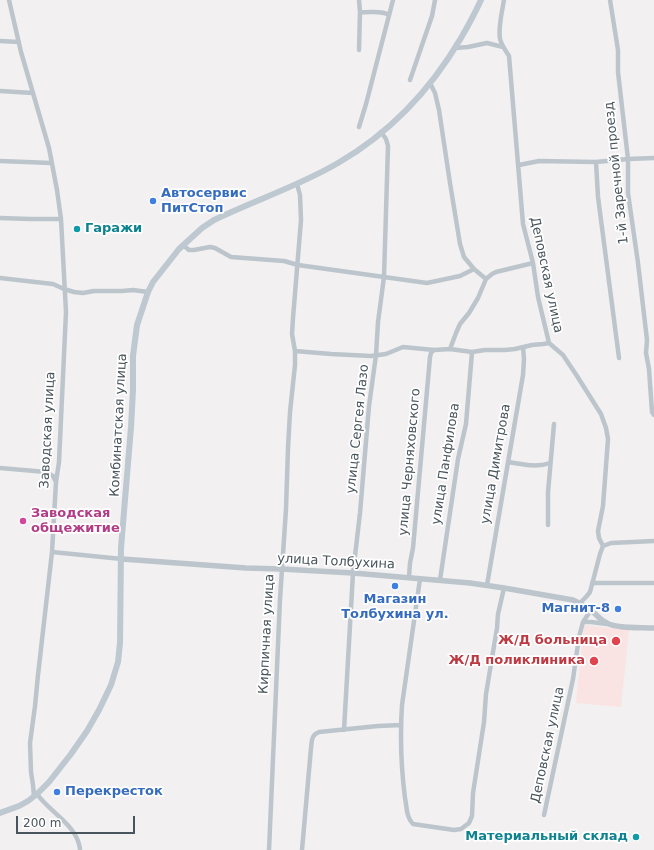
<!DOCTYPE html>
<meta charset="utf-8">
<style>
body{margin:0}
#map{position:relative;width:654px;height:850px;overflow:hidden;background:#f2f0f0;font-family:"DejaVu Sans",sans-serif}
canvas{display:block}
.scale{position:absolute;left:16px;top:816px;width:119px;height:18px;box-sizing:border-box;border:2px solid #49555c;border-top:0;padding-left:5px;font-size:12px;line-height:14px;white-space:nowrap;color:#49555c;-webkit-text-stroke:3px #fff;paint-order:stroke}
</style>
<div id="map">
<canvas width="654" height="850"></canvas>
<div class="scale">200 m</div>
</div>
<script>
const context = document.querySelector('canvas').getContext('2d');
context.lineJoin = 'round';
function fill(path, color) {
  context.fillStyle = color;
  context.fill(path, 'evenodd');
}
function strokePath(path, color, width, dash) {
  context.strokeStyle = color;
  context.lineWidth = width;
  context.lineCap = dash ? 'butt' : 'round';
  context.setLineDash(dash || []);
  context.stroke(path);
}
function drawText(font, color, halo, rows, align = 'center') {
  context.font = font + ' "DejaVu Sans",sans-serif';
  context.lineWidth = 3.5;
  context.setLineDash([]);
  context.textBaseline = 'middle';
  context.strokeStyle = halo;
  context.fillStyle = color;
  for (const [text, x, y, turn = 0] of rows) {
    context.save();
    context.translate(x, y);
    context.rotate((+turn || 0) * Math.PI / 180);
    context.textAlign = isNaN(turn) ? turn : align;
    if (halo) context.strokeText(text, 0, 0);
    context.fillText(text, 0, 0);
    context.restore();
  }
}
const medical = new Path2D(`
 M584,625l45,5 -8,77 -45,-4z`);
const minor = new Path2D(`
 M9,0l12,52 28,96 8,42 4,29 5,93 -7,150 -3,20 -4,70 -14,123 -3,31 -5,37 1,29 2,13 1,11
 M504,0c-2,12 -6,27 -4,39 2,7 6,12 9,17l14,168 10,39 5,34 11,46 14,12 14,21 24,38 5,14 2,11 -5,67 -5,25 1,7 4,8 -3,8 -10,38 -4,5 -6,6
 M610,0l8,50v22l10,87v34l10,70 9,77 -1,13 3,16 3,43 2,3
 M360,12c9,1 22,-2 29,3
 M0,41l19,1
 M455,48l13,-1 19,-4 16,4
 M359,50l1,-38 -1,-12
 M410,80l22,-64 3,-16
 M0,91l33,2
 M359,127l7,-23 27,-104
 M0,161l51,2
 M596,162l2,35 21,161
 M519,165l20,-4 57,1 32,-3 26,-1
 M0,218l30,1h31
 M183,245l6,5h5l16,-3 5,1 16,9 53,4 14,4 129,18 33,-7 14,-7 -10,-12 -4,-13 -10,-61 -11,-73 -4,-17 -5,-10
 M474,269l12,10 6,-5 4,-2 37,-9
 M0,278l53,6 11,5 10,3 9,1 11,-2h28l11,-1 15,2
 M450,349l6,-16 4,-9 9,-11 9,-15 8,-19
 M295,351l36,3 40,2 15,-2 17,-7 31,3 16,-1 22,3 13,-2h20l10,-1 17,-4 11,-1 6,-1
 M508,462c14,2 28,6 42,1
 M0,468l46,4 7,4 3,6
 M548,525v-33l6,-68
 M603,546l8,-3 43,-2
 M52,552l70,7
 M409,577l1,-14 3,-15 17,-191 1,-4 3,-3
 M420,579l-18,126c-2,31 -1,62 3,93 2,9 1,19 8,26l41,6 7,-1 8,-6 3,-7 1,-23 11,-71 2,-28 11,-66 1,-14 6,-26
 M440,580l18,-121 8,-35 6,-72
 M592,583h62
 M487,585l36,-210 1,-16 -1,-12
 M583,622h8l16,2
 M344,730l9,-157 7,-60 9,-107 7,-51 2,-33 6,-45 4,-131 -2,-7 -5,-7
 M37,794c11,16 34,28 41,47 1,3 2,6 2,9
 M544,815l29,-136 6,-42 4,-15 8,-12
 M269,850l11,-251 6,-90 2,-61 2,-36 5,-47v-14l-3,-17 1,-16 8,-98 -1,-25 -3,-11
 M302,850l9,-102c1,-7 0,-13 8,-16l59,-6 23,-1`);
const tertiary = new Path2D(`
 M122,559l124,9 35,1 72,4 117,10 34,5 69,12c6,3 12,6 17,9 6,5 10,11 17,14 10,6 35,4 47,5`);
const secondary = new Path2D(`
 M0,813l19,-7 9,-5 9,-7 12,-12 22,-28 16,-23 12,-21 12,-25 7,-23 2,-19 1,-95 10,-121 2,-37v-34l4,-31 11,-33 5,-10 26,-33 23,-21 12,-8c41,-20 85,-34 124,-57 52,-30 93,-74 123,-125 7,-12 14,-25 20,-38`);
const markers = [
 [153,201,4,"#3f7fe0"],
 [77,229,4,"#0f9aa8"],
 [23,521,4,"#d1479c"],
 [395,586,4,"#3f7fe0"],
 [618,609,4,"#3f7fe0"],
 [616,641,5,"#e0444e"],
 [594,661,5,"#e0444e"],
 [57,792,4,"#3f7fe0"],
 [636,837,4,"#0f9aa8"]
];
const streetNames = [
 ["1-й Заречной проезд",617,173,-96],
 ["Деповская улица",546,275,78],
 ["Комбинатская улица",119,425,-87],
 ["улица Сергея Лазо",358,429,-84],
 ["Заводская улица",48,430,-87],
 ["улица Черняховского",410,462,-85],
 ["улица Панфилова",446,464,-81],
 ["улица Димитрова",496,464,-80],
 ["улица Толбухина",336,562,3],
 ["Кирпичная улица",267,634,-87],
 ["Деповская улица",548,745,-78]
];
const shopNames = [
 ["Автосервис",161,194],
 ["ПитСтоп",161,209],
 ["Магазин",395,600,"center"],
 ["Толбухина ул.",395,615,"center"],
 ["Магнит-8",610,609,"right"],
 ["Перекресток",65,792]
];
const cultureNames = [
 ["Гаражи",85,229],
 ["Материальный склад",628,837,"right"]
];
const hotelNames = [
 ["Заводская",31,514],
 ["общежитие",31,529]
];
const healthNames = [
 ["Ж/Д больница",607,641],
 ["Ж/Д поликлиника",585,661]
];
fill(medical, '#fae3e3');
strokePath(minor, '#bcc5cc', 4.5);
strokePath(tertiary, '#bcc5cc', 5.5);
strokePath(secondary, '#bdc8d0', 6);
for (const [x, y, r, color] of markers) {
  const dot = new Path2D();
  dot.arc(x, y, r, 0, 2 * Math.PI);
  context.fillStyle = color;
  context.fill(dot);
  strokePath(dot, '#fff', 1.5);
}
drawText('13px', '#49555c', '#fff', streetNames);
drawText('bold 13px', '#366cbe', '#fff', shopNames, 'left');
drawText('bold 13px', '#0d838f', '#fff', cultureNames, 'left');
drawText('bold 13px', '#b23c85', '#fff', hotelNames, 'left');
drawText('bold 13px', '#be3a42', '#fff', healthNames, 'right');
</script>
